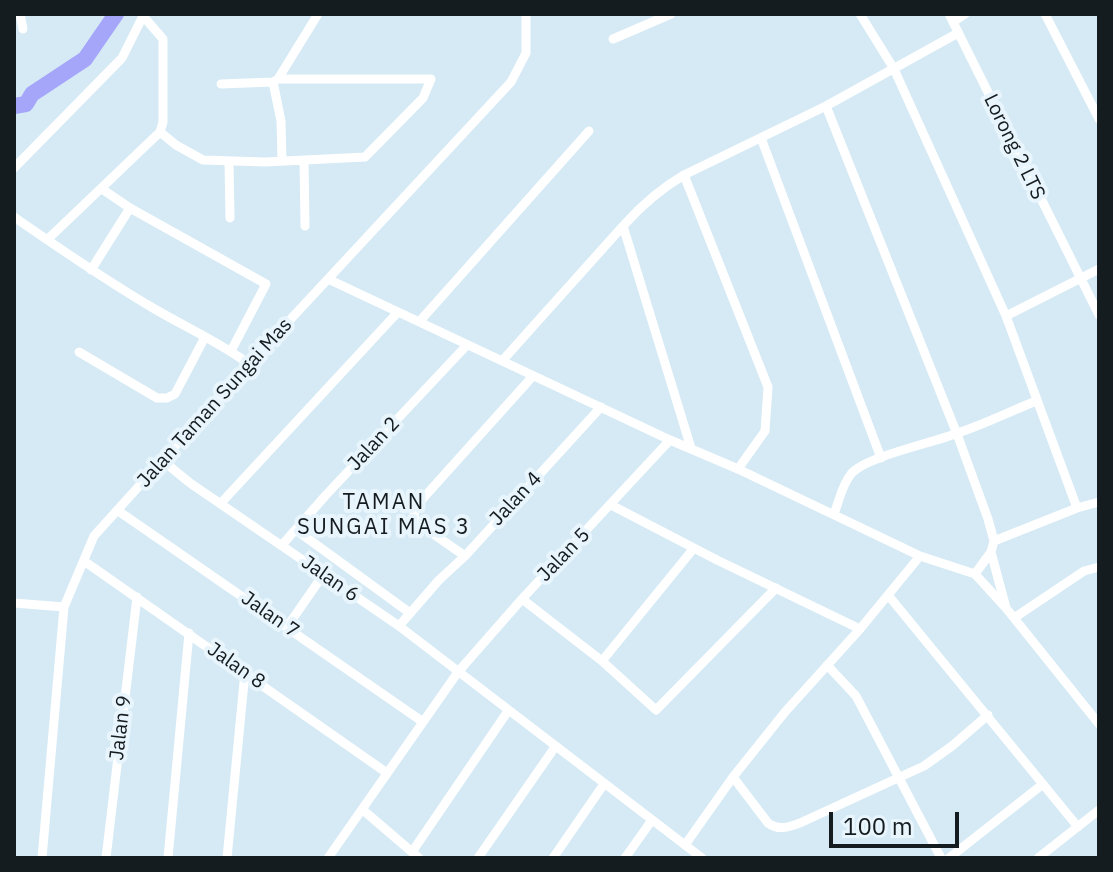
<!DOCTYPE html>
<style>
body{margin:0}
#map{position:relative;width:1113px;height:872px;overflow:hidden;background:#d5eaf5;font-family:"IBM Plex Sans",sans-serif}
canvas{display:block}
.frame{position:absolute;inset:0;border:16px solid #151c20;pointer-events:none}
.scale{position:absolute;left:829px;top:812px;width:130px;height:36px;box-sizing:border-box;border:4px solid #151c20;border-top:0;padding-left:10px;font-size:24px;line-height:28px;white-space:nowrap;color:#151c20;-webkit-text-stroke:6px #e9f5fc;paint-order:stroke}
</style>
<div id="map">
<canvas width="1113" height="872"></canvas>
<div class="frame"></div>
<div class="scale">100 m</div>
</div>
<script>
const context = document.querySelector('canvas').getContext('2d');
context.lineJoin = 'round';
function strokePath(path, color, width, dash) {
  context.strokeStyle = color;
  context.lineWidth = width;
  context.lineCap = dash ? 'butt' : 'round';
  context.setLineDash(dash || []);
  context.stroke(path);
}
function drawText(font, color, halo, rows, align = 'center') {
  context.font = font + ' "IBM Plex Sans",sans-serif';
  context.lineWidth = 8;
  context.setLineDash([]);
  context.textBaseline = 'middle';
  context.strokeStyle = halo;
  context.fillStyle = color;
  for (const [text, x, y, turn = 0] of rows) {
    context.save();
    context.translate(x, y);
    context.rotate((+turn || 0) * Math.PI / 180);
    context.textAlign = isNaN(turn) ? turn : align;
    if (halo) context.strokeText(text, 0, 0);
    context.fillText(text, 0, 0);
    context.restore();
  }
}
const river = new Path2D(`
 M14,106l12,-2 6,-10 53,-35 31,-45`);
const street = new Path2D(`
 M20,14l3,15
 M860,14l34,55 112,247 71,192
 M949,14l150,301
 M1045,14l54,105
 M953,22l12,-8
 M613,39l58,-25
 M273,82l8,39 1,40
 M221,84l52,-2 5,-3 40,-65
 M160,132l16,13 27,15 62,2 100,-5 58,-59 8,-19h-153
 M761,138l120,320
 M304,161l1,65
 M229,163l1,55
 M14,168l108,-110 22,-44
 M684,175l84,212 -3,44 -27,38
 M102,189l28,19 136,76 -35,67
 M14,217c45,31 91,63 139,91 32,19 66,34 96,56
 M623,226c18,-20 37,-37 61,-51l142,-69 132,-73
 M48,239l112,-107 3,-10v-83l-20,-23
 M91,270l39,-62
 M328,279l342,161 68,29 182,87 55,18 16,-22 3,-11 -6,-22 -31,-85 -131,-328
 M1006,316l93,-47
 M419,322l170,-191
 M79,352l78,46h10l8,-4 30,-57
 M502,361l121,-135 68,222
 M162,460l28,23 209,143 303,232
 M221,503l177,-191
 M611,505l106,55 143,69
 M117,510l306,212
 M834,514c5,-13 8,-29 17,-40 14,-17 81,-31 104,-40 28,-9 54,-22 81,-33
 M296,530l114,83
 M994,541l83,-33 22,-6
 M282,545l44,-50 141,-150
 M991,552l15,56 93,116
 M465,556l-49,-34 -2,-8 3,-9 116,-129
 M84,561l303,212
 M975,574l30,33
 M888,595l190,232
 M522,599l80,62 54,49 120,-122
 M14,603l50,4
 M1014,618l70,-47 15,-4
 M399,626l40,-46 26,-24 136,-149
 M287,627l36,-52
 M602,661l92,-113
 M827,665l29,31 85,162
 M733,777l35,46c11,8 20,4 32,0l124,-57 28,-20 36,-31
 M363,810l56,48
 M685,845l48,-68 52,-65 75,-83 60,-73
 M412,852l96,-141
 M42,858l22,-251 30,-71 155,-172 262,-282 15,-29v-39
 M106,858l31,-261
 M168,858l21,-225
 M227,858l18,-186
 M328,858l130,-186 64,-73 148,-159
 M478,858l77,-111
 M553,858l51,-74
 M625,858l27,-38
 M949,858l94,-74
 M1038,858l61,-48`);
const streetNames = [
 ["Lorong 2 LTS",1014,147,64],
 ["Jalan Taman Sungai Mas",215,403,-48],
 ["Jalan 2",374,444,-47],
 ["Jalan 4",516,499,-47],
 ["Jalan 5",564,555,-46],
 ["Jalan 6",330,579,35],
 ["Jalan 7",270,615,35],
 ["Jalan 8",236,666,35],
 ["Jalan 9",121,728,-83]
];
const neighbourhoodNames = [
 ["TAMAN",384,503],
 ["SUNGAI MAS 3",384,528]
];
strokePath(river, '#a5a5fa', 16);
strokePath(street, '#fff', 9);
drawText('20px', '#151c20', '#e9f5fc', streetNames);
context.letterSpacing = '2px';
drawText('22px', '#151c20', '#e9f5fc', neighbourhoodNames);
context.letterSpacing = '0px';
</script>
